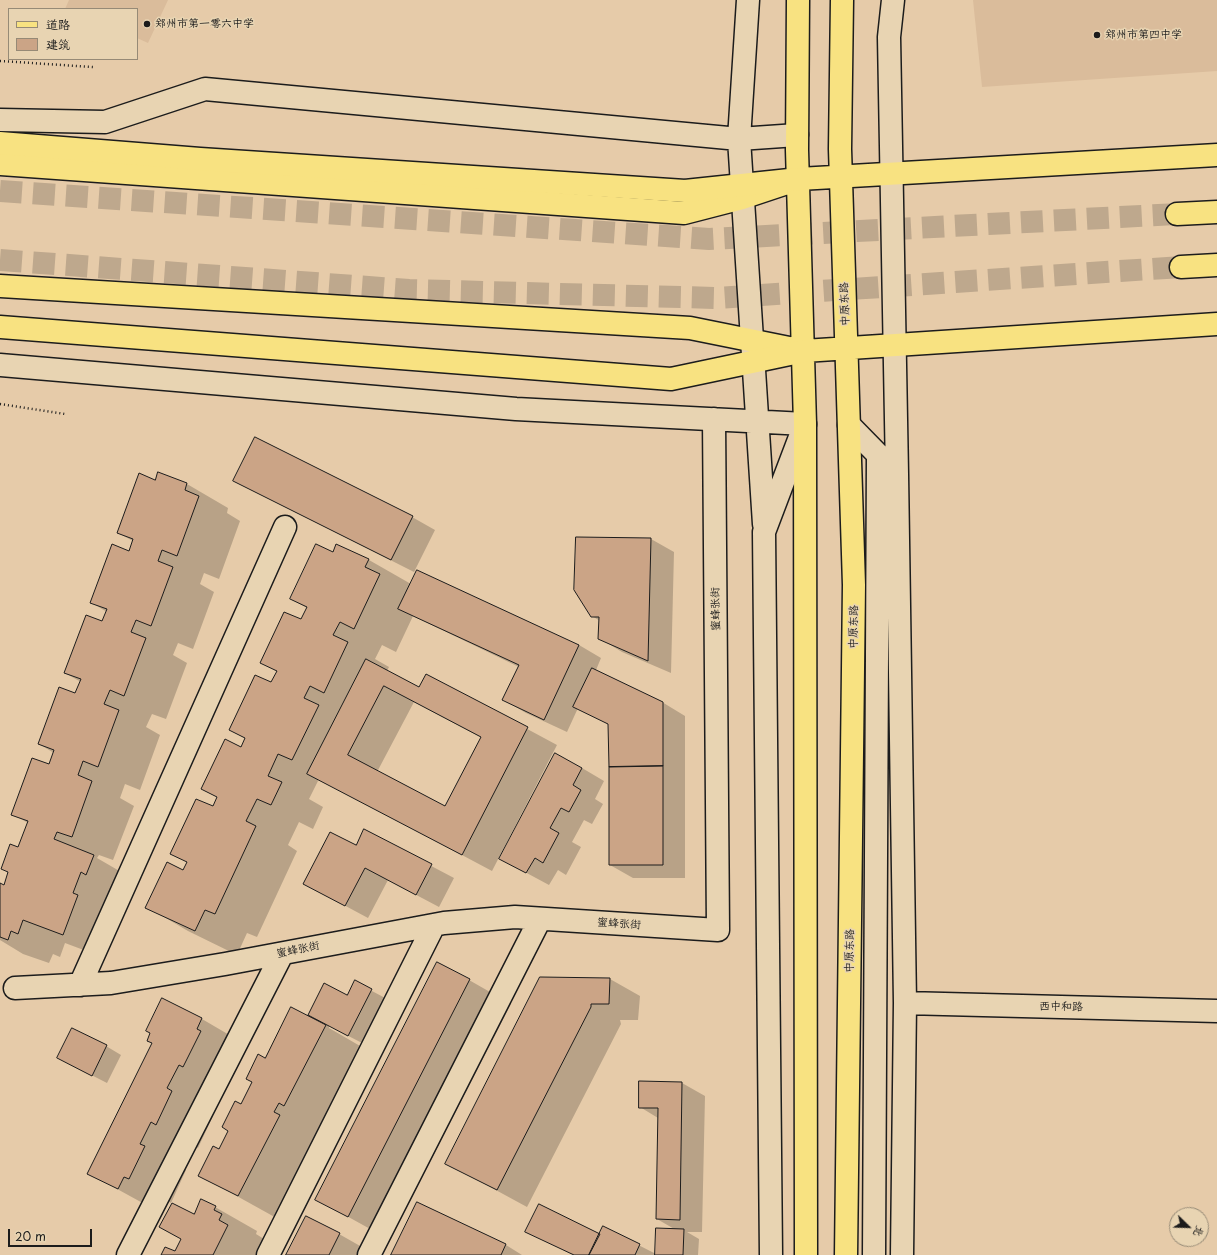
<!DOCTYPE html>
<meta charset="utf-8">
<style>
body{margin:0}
#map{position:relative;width:1217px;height:1255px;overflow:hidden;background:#e6cba9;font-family:"Playpen Sans","LXGW WenKai TC",sans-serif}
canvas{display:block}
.legend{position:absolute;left:8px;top:8px;width:130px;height:52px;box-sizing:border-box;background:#e8d4b2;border:1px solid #968a76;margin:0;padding:5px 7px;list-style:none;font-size:12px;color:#1c1c1c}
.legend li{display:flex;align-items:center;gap:8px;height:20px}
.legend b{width:20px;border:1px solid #968a76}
.north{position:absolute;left:1169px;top:1207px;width:40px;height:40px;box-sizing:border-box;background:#e8d4b2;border:1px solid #968a76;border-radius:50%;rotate:113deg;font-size:11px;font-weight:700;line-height:16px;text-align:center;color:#1c1c1c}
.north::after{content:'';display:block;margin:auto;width:14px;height:18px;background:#1c1c1c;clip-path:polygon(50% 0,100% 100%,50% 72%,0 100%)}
.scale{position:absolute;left:8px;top:1229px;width:84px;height:18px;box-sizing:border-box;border:2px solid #1c1c1c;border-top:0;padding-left:5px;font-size:12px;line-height:14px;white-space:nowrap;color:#1c1c1c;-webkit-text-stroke:3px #e8d4b2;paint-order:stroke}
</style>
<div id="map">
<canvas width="1217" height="1255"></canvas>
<ul class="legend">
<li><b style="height:5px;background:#f8e281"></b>道路</li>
<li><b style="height:11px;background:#cba486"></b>建筑</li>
</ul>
<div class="north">北</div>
<div class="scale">20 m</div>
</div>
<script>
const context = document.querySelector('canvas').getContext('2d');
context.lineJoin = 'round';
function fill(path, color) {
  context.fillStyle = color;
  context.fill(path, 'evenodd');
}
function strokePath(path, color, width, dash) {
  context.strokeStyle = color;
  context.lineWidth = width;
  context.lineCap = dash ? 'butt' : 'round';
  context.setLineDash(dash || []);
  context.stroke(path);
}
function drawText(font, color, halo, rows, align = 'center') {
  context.font = font + ' "Playpen Sans","LXGW WenKai TC",sans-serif';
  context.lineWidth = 3;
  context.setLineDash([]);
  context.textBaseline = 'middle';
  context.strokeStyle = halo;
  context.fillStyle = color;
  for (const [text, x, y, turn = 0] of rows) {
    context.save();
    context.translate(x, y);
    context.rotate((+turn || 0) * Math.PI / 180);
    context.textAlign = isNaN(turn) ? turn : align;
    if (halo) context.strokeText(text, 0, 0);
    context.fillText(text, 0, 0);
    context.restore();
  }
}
const built = new Path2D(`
 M69,0h99l-20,43 -11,-5v-29h-72z
 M973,0h244v71l-235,16z`);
const shadow = new Path2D(`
 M156,481l31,3 41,24 -1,5 13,8 -21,58 -15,-6 -4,11 14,8 -21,57 -15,-6 -5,12 14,8 -21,56 -14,-5 -6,13 14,8 -20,55 -15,-6 -5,14 14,8 -21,54 -14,-5 -2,3 38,22 -30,78 -40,-15 -5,14 -7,-3 -4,9 -26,-9 -23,-14v-56l4,2 5,-13 -7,-4 17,-21 9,-25 -16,-9 37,-49 5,-12 -15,-9 37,-50 5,-12 -16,-9 38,-51 4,-10 -15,-9 37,-51 4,-11 -15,-8z
 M234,481l178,36 23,13 -21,42z
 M577,538l74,1 23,13 -3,121 -49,-21 -23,-14 1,-17 -8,-5z
 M336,545l33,15 42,24 168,61 22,13 -5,12 66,32 23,14v162h-52l-23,-13 -1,-140 -31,-17 -11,24 -41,-19 -22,-13 15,-33 -106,-51 -17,36 -14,-7 -7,14 14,8 -2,4 33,18 7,-14 130,70 -65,126 -173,-92 -10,20 14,8 -10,22 -14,-7 -11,23 9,6 -40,86 -10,-4 -10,22 -49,-24 -41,-24 37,-36 4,-8 -16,-9 41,-46 5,-10 -16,-9 40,-41 4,-9 -16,-9 42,-46 5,-12 -15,-10 39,-41 6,-13 -16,-9 42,-46zM414,702l68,36 -37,69 -68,-35z
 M582,768l22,13 -9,18 8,5 -11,20 -8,-4 -12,22 9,5 -15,28 -8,-5 -9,15 -26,-14z
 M365,831l89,47 -15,29 -51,-27 -20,38 -41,-22z
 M541,978l69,1 30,17 -2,24h-18l1,4 -94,183 -81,-44z
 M469,980l42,24 -121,236 -74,-41z
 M355,982l32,17 -23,45 -35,-18v2l38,22 -52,87 6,3 -41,80 -81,-45 20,-25 47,-91 54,-36 28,-27z
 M163,1000l39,19 41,24 -5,11 4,2 -17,34 -4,-2 -13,25 5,3 -15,32 -5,-3 -11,23 4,2 -15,33 -5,-3 -7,12 -71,-39 65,-130z
 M106,1046l15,9 -14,28 -49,-25z
 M640,1082l42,1 23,13 -3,136h-15l12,7 -1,16h-125l-47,-24 74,4 3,-8 53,27 20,-24 -19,-11 1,-101 -18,-11z
 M417,1203l89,42 16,10h-130z
 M215,1207l42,24 -1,3 8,5 -3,6 8,5 -3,5h-104l13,-2 19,-38z
 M339,1234l37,21h-89z`);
const building = new Path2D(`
 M255,437l158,79 -22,44 -158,-79z
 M158,472l29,11 -2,7 14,6 -22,60 -15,-6 -4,11 15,6 -22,59 -15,-6 -5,12 15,6 -22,58 -14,-6 -6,14 15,6 -21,57 -15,-6 -5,14 14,6 -20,56 -15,-5 -3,7 40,16 -8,20 -5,-3 -8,21 5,2 -15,40 -40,-15 -5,14 -7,-3 -3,9 -8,-3v-54l4,2 4,-13 -7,-3 9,-25 8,3 10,-26 -17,-6 21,-57 17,6 5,-14 -16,-6 21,-57 16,6 6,-14 -17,-6 22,-58 16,6 5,-12 -17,-6 22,-59 17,7 4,-12 -16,-6 22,-60 16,7z
 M576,537l75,1 -3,123 -50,-22 1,-22h-8l-17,-27z
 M316,544l17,8 3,-8 33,15 -4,8 15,7 -26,55 -14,-7 -7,13 15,7 -24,51 -14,-7 -6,12 15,7 -27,55 -14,-6 -10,22 14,6 -11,23 -14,-6 -11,22 10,5 -41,88 -10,-4 -10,21 -50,-23 22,-46 16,8 4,-8 -17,-8 26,-55 17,7 4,-9 -16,-8 24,-50 16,8 4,-9 -16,-8 26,-55 16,7 6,-11 -17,-8 24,-51 17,7 6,-12 -17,-8z
 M417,570l162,75 -35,75 -42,-20 17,-35 -121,-56z
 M366,659l53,28 7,-13 102,53 -66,128 -155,-81zM384,686l97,51 -36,69 -97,-51z
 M592,668l71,34v64l-54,1 -1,-43 -35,-17z
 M555,753l27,15 -9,17 8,5 -12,22 -8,-4 -11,20 9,5 -16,30 -8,-5 -9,15 -27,-14z
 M663,766v99h-54v-98z
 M364,829l68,35 -16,31 -51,-27 -20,38 -42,-22 27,-52 26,13z
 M437,962l33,17 -122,238 -33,-17z
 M540,977l70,1 -1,26h-18v3l-94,183 -52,-26z
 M355,980l17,9 -24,47 -40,-21 16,-32 23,12z
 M162,998l40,20 -5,11 4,2 -18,36 -4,-2 -12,23 5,3 -16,34 -5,-3 -11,22 5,2 -16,33 -5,-2 -6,12 -31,-15 65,-131 -5,-2 3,-8 -4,-2z
 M291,1007l35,18 -42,81 -5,-3 -5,9 6,3 -42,81 -40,-20 15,-30 6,3 9,-18 -6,-4 13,-26 6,3 11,-22 -6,-3 12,-25 7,4z
 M72,1028l35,17 -15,31 -35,-18z
 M639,1081l43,1 -2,138 -24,-1 2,-111h-19z
 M201,1199l15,7 -2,4 8,4 -3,6 9,5 -15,30h-52l4,-8 10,4 6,-12 -22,-12 13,-24 22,11z
 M417,1202l89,42 -5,11h-110z
 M539,1204l61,30 -11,21h-15l-49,-23z
 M306,1216l34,17 -11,22h-43z
 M603,1226l37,18 -5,11h-46z
 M656,1228l28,1 -1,26h-28z`);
const highwayTunnel = new Path2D(`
 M0,191l709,48 468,-25
 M0,260l409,30 307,8 465,-31`);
const path = new Path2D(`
 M0,61l93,6
 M0,404l65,10`);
const minor = new Path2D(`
 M748,0l-9,139 25,385
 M893,0l-4,37 8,437
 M0,120l105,2 100,-33 534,50 58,-4
 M0,365l516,44 289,15 -41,108 7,723
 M849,425l48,49 8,529 -3,252
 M80,985l205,-458
 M15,988l96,-5 114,-19 219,-41 71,-6 203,13 -4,-511
 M905,1003l312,8
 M128,1255l154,-301
 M268,1255l166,-330
 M369,1255l171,-336
 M874,1255l4,-800`);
const major = new Path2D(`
 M798,0l-1,150 8,274 1,831
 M842,0l-2,149 14,436 -8,670
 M0,164l684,49 58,-15 57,-19 418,-24
 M0,286l690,42 114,23 413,-27`);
const highway = new Path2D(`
 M0,143l200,16 485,32 114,-12
 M1177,214l40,-2
 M1181,267l36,-2
 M0,327l671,52 133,-28`);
const markers = [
 [147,24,4,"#1c1c1c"],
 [1097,35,4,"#1c1c1c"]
];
const poiNames = [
 ["郑州市第一零六中学",155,24],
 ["郑州市第四中学",1105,35]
];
const streetNames = [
 ["中原东路",845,304,-92],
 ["蜜蜂张街",716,609,-91],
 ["中原东路",854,627,-89],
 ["蜜蜂张街",619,924,4],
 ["蜜蜂张街",298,950,-11],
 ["中原东路",850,951,-89],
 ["西中和路",1061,1007,1]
];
fill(built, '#dabc9b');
fill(shadow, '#0003');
fill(building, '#cba486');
strokePath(building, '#1c1c1c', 1);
strokePath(highwayTunnel, '#bea88d', 22, [22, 11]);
strokePath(minor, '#1c1c1c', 25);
strokePath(major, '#1c1c1c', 25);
strokePath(highway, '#1c1c1c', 25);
strokePath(path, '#1c1c1c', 2.5, [1, 3]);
strokePath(minor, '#e8d4b2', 22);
strokePath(major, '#f8e281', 22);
strokePath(highway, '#f8e281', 22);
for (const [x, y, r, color] of markers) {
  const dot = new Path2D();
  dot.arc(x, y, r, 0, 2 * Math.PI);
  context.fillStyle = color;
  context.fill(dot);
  strokePath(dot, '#e8d4b2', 1.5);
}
drawText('11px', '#1c1c1c', '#e8d4b2', poiNames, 'left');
drawText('11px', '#1c1c1c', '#e8d4b2', streetNames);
</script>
